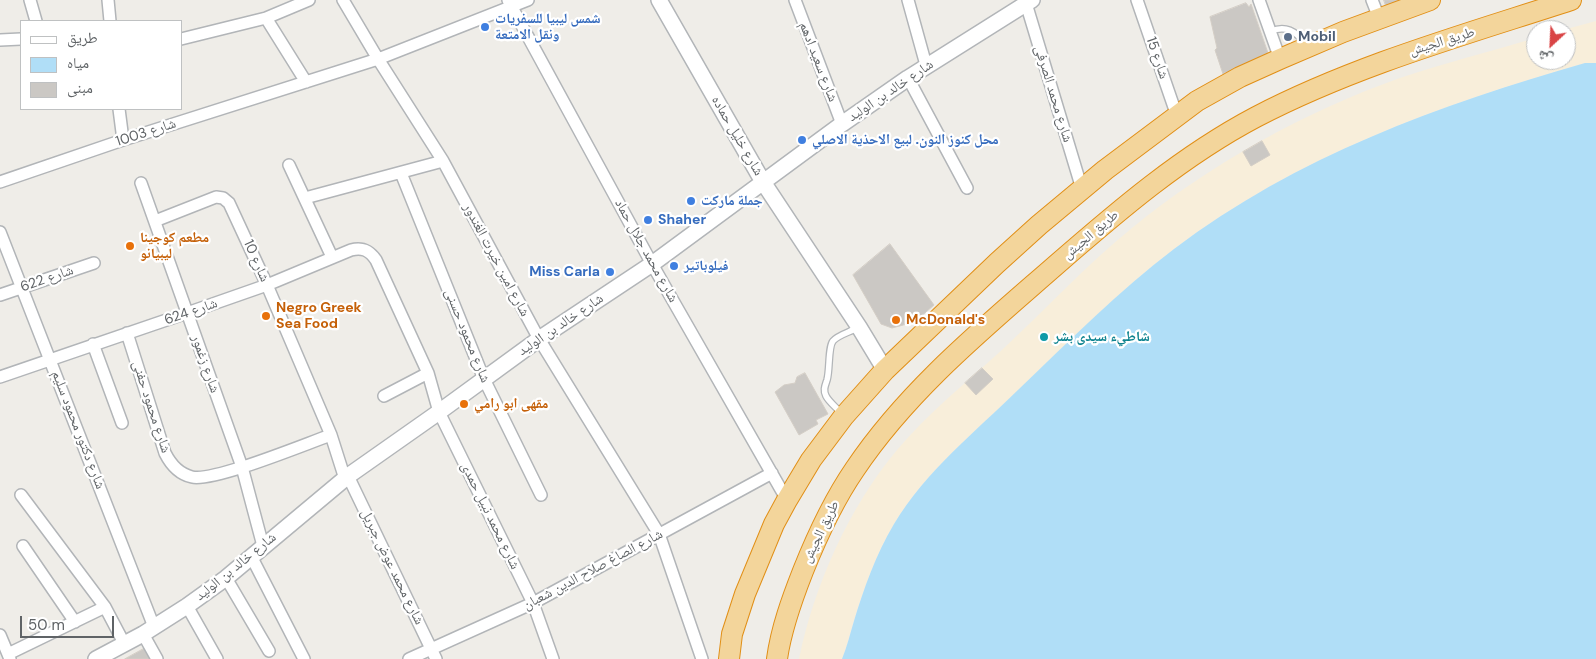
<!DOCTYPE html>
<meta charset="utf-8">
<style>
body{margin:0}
#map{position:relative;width:1596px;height:659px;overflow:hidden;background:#efede8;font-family:"DM Sans","Noto Naskh Arabic",sans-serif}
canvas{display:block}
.legend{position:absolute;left:20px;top:20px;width:162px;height:90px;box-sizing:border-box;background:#fff;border:1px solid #bfc1c2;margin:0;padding:6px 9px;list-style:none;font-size:15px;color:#5f6366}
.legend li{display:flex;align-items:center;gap:10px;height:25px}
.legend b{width:25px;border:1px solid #bfc1c2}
.north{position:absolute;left:1526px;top:20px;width:50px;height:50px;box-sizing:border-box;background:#fff;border:1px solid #bfc1c2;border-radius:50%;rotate:205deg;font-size:14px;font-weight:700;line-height:20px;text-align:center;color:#5f6366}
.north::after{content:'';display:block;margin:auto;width:18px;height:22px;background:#d94445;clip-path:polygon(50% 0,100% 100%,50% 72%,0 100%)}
.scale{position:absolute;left:20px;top:616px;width:94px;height:22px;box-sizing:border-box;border:2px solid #5f6366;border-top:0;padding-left:6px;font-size:15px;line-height:18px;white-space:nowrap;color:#5f6366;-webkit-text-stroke:4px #fff;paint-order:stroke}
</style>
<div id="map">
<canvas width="1596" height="659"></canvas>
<ul class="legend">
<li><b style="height:6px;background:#fff"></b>طريق</li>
<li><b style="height:14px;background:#b0def7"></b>مياه</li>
<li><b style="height:14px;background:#cbc8c4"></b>مبنى</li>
</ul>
<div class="north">ش</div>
<div class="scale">50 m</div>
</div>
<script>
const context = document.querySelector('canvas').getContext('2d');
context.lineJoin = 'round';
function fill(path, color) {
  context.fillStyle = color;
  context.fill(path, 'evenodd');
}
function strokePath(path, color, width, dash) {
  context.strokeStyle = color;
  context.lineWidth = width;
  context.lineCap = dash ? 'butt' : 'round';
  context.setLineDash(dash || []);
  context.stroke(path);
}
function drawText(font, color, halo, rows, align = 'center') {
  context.font = font + ' "DM Sans","Noto Naskh Arabic",sans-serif';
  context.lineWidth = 4.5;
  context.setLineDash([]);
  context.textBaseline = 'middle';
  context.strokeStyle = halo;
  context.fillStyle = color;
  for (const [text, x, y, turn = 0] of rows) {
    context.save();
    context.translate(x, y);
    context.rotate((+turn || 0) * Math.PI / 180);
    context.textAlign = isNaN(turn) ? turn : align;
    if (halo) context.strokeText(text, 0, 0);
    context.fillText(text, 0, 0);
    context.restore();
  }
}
const sand = new Path2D(`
 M1596,21v42h-11c-146,42 -288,93 -411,186 -54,41 -102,90 -151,137 -45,44 -97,84 -129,138 -19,31 -31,67 -42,102 -3,11 -6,22 -10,33h-43c15,-73 50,-152 98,-209 31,-37 70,-68 106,-101 43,-40 83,-84 129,-121 77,-63 174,-117 268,-150 45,-15 91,-27 136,-40v22h30v-30h-3z`);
const water = new Path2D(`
 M1585,63h11v596h-754c5,-12 8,-25 12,-38 10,-33 22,-67 40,-97 32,-53 81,-92 125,-135 50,-48 100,-98 155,-140 123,-93 265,-144 411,-186z`);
const building = new Path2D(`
 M1384,0h23l-20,9z
 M1246,3l3,4 2,-3 18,52 -41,20 -2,-4 -3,2 -8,-24 2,-2 -7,-31z
 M1262,141l8,14 -19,11 -8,-14z
 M890,244l44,61 -16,14 -11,5 -15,4 -11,-4 -28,-49z
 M982,368l11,11 -17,16 -11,-12z
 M805,373l23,41 -12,6 2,4 -19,11 -24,-43 9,-7 11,-2 2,-6z
 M149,646l7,13h-31z`);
const lane = new Path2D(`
 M1271,31c15,-6 24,0 34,12
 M842,414c-5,-6 -13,-12 -16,-18 -3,-6 -1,-10 1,-16 3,-10 1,-33 6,-39 5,-6 17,-9 24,-13`);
const street = new Path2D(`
 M30,0l6,21
 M108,0l2,21
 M343,0l35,59 65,102 96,178 120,195 43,125
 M508,0l144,264 135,236
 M795,0l47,124
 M908,0l18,65
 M1025,0l57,189
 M1137,0l40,116
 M1259,0l21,59
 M1372,0l7,18
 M266,18l40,64
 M181,39l85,-21 43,-18
 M0,40l21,-1
 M908,78l59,110
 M119,109l4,31
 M289,165l43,92
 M401,173l83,206 57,116
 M0,182l123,-42 255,-81 150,-59
 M141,183l101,284 21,79
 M305,198l138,-37
 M155,221l61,-24 7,1 6,5 38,82 64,150 14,44
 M0,232l154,395
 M0,295l94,-32
 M127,333l38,120c6,12 14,21 27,24 22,5 113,-33 139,-42
 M93,344l29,79
 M0,377l187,-64 80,-28 84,-35c11,-3 18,0 25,10l52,113 11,39 94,191 20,56
 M384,396l44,-23
 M348,476l88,183
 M21,495l84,112 20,38
 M23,546l52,76
 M251,556l53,103
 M226,578l43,73
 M187,606l30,53
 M143,634l14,25
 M0,635l10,24
 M8,654l97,-47
 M409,659l124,-56 239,-130`);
const secondary = new Path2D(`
 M659,0l104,182 96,145 26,43
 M96,659l47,-25 44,-28 39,-28 122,-102 91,-64 100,-73 113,-75 190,-140 66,-46 124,-78`);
const highway = new Path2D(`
 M729,659l3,-25 13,-40 29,-70 13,-24 24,-40 33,-44 41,-46 112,-107 42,-38 66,-55 92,-69 43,-24 40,-18 63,-27 87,-32
 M777,659c4,-30 15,-60 26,-88 14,-35 30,-70 52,-102 53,-79 129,-141 201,-204 62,-54 126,-109 200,-148 100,-52 208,-82 315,-117`);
const markers = [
 [485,27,5,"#3f7fe0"],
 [1288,37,5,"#5c6f8a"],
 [802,140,5,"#3f7fe0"],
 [691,201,5,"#3f7fe0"],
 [648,220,5,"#3f7fe0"],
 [130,246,5,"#e8710a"],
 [674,266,5,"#3f7fe0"],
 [610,272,5,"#3f7fe0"],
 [266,316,5,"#e8710a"],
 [896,320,5,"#e8710a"],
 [1044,337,5,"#0f9aa8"],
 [464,404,5,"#e8710a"]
];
const shopNames = [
 ["شمس ليبيا للسفريات",495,19],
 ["ونقل الامتعة",495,35],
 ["محل كنوز النون. لبيع الاحذية الاصلي",812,140],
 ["جملة ماركت",701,201],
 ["Shaher",658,220],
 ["فيلوباتير",684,266],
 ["Miss Carla",600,272,"right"]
];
const serviceNames = [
 ["Mobil",1298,37]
];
const streetNames = [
 ["طريق الجيش",1442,42,-17],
 ["شارع 15",1157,58,71],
 ["شارع سعيد ادهم",818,62,69],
 ["شارع خالد بن الوليد",891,91,-34],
 ["شارع محمد الصرفى",1053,94,73],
 ["شارع 1003",146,133,-18],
 ["شارع خليل حماده",737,136,60],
 ["طريق الجيش",1091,235,-40],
 ["شارع محمد جلال حماد",646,251,61],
 ["شارع امين خيرت الغندور",496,260,62],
 ["شارع 10",256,261,66],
 ["شارع 622",47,279,-19],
 ["شارع 624",191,312,-19],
 ["شارع خالد بن الوليد",561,325,-34],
 ["شارع محمود حسنى",467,336,68],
 ["شارع زغمور",205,364,71],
 ["شارع محمود حفنى",151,407,72],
 ["شارع دكتور محمود سليم",78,430,69],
 ["شارع محمد نبيل حمدى",490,516,64],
 ["طريق الجيش",821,532,-64],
 ["شارع خالد بن الوليد",236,567,-39],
 ["شارع محمد عوض جبريل",392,567,64],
 ["شارع الصاغ صلاح الدين شعبان",593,570,-28]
];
const foodNames = [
 ["مطعم كوجينا",140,238],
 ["ليبيانو",140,254],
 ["Negro Greek",276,308],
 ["Sea Food",276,324],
 ["McDonald's",906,320],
 ["مقهى ابو رامي",474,404]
];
const cultureNames = [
 ["شاطيء سيدى بشر",1054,337]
];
fill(sand, '#f8eeda');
fill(water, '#b0def7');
fill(building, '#cbc8c4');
strokePath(building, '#d4cec6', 1);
strokePath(lane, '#b2b5b8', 8);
strokePath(street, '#b2b5b8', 14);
strokePath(secondary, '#b2b5b8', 18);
strokePath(highway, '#e18f16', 22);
strokePath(lane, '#fff', 5.5);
strokePath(street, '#fff', 11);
strokePath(secondary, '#fff', 15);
strokePath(highway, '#f3d59b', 20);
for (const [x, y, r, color] of markers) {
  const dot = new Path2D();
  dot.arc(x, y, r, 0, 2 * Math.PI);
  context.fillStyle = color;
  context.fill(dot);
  strokePath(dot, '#fff', 2);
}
drawText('bold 14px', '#366cbe', '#fff', shopNames, 'left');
drawText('bold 14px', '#4e5e75', '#fff', serviceNames, 'left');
drawText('14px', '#5f6366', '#fff', streetNames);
drawText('bold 14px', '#c56008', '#fff', foodNames, 'left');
drawText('bold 14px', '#0d838f', '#fff', cultureNames, 'left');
</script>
